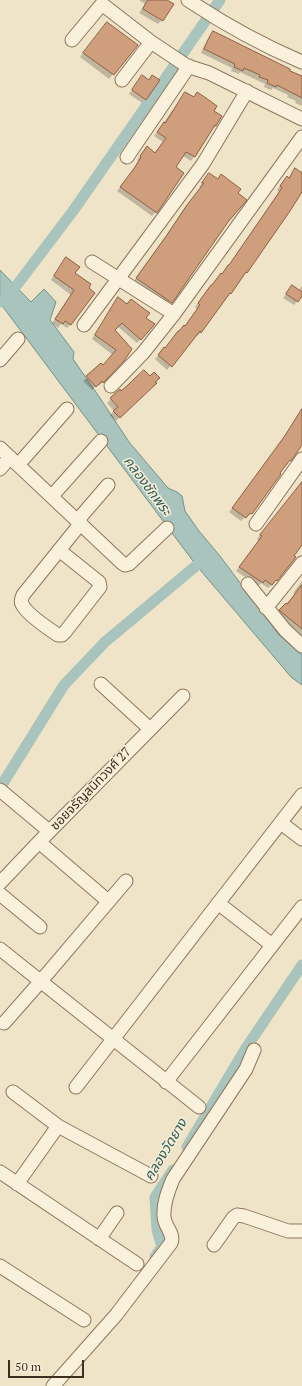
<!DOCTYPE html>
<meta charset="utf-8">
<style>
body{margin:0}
#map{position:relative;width:302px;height:1386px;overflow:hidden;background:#f0e4c8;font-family:"PT Serif",serif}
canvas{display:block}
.scale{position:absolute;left:8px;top:1360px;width:76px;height:18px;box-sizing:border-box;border:2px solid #3d2e20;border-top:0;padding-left:5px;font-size:12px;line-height:14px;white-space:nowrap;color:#3d2e20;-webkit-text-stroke:3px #f7eed8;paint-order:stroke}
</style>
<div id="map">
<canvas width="302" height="1386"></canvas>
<div class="scale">50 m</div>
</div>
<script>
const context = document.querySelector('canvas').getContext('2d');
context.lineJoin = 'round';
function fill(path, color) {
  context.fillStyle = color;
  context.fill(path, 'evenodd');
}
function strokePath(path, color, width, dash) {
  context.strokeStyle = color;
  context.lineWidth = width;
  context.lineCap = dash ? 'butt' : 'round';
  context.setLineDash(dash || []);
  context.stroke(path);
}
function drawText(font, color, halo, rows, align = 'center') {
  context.font = font + ' "PT Serif","Noto Sans Thai",serif';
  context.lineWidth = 3;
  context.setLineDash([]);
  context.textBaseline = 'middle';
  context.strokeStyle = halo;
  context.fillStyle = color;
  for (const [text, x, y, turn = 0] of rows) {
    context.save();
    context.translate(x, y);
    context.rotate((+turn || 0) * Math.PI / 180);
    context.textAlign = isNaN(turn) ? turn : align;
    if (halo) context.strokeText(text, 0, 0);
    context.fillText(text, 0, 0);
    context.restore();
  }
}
const water = new Path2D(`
 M0,270l31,32 13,-13 12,13 -6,18 24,32 -1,7 27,39 29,44 39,46 9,4 5,4 3,15 14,20 21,25 59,79 23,20v30l-11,-8 -95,-112 -196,-262z`);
const shadow = new Path2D(`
 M139,0h26l-3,20 -4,4 -19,-11 6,-9z
 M103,27l33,18 -27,34 -29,-22z
 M213,32l89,46v28l-7,-3 1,-2 -9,-4 1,-2 -15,-7 -2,2 -7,-3 1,-3 -25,-12 -1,2 -8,-3 1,-3 -31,-15 8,-17z
 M142,77l4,23 -4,3 -13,-9z
 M185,93l8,5 4,-4 16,17 3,15 -4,3 -18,28 -3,4 -8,-5 -8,12 -19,44 -4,4 -35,-25 15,-19 6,-11 -1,-1 6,-9 12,2 8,-11 -9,-6z
 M296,170l4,3 2,-3v20l-56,82 -20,25 -25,35 -4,4 -1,-1 -29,35 -12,-11 29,-32 13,-18 -2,-2 12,-17 22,-24 50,-74 -2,-2 6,-9 5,-3z
 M206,178l31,16 -10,28 -60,84 -34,-24 30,-42 20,-30 18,-22 -2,-1z
 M63,262l11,12 16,11 -19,39 -4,4 -6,-4 -3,4 -6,-5 19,-28 -20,-15z
 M292,286l6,5 4,-5v12l-2,-1 -6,8 -11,-7z
 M118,298l8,6 5,-4 14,18 9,6 -17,19 -20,-17 -3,4 9,31 -24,25 -1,-2 -6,6 -9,-9 20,-15 10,-11 -21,-16 23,-37z
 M150,378l5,5 -39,38 -6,-6 4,-4 -7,-8 13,-13 1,2z
 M302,408v35l-57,68 5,3 -3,3 -1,-1 -5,5 -12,-9 52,-70z
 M302,482v64h-2l-27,38 -5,4 -7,-5 -3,3 -22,-15 23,-30 -2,-2z
 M302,581v60l-26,-26 19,-21 -2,-1z`);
const canal = new Path2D(`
 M0,302l7,-4 66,-87 147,-211
 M0,788l64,-103 41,-43 98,-82
 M187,1147l59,-99 56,-83
 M155,1257l7,-10 -5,-17 -2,-33 18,-27`);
const building = new Path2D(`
 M148,0h19l7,4 -11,17 -20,-12z
 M107,22l31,23 -24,30 -31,-22z
 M213,31l77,38v2l12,5v22l-25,-13 -1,2 -9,-4 1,-3 -9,-3 1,-2 -16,-7 -1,3 -9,-4 1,-3 -31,-15z
 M142,75l7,5 3,-5 8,5 -14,20 -14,-10z
 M185,92l9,5 3,-5 9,6 11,8 -3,5 8,5 -6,10 -1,-1 -20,32 -9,-5 -10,15 8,6 -27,40 -37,-26 15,-20 6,-10 -1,-1 7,-10 8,7 11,-15 -9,-6 7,-10 1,1z
 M295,168l7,5v19l-12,19 -43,62 -1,-1 -15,22 -1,-1 -29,40 -1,-2 -28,36 -14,-12 6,-8 1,1 13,-17h1l5,-6 1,1 15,-21 -2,-2 13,-18h1l9,-12 1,1 6,-9h1l53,-77 -2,-2 7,-10 2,2z
 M209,173l9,6 3,-5 20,15 -3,4 9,7 -19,22 -56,81 -36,-25 31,-43 20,-30 17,-22h-2z
 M66,257l14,10 -5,6 16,11 -2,4 6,5 -24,32 -6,-4 -2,3 -8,-5 19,-29 -20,-14z
 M292,285l10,7v4l-4,6 -12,-8z
 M118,297l9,7 4,-5 12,9 7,5 -4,5 9,6 -14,16 -19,-17 -7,7 17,19 -8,12 -19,20 -2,2 -1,-2 -6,6 -10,-11 15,-13 2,2 13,-15 -21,-15z
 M144,370l6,6 4,-4 6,6 -5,4 2,1 -37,35 -7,-7 5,-4 -8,-9 10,-9 1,2 8,-7z
 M302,409v36l-11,16 -1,-1 -10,13 1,1 -29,40 -2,-1 -4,5 -14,-10 52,-71z
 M302,482v63l-8,11 2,1 -19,24 -1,-1 -4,5 -7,-5 -2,3 -24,-16 23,-31 -2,-1z
 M302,585v44l-23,-19 7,-7 1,1z`);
const minor = new Path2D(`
 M188,0c36,24 74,45 114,62
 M72,40l30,-36 49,38 36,24 22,7 93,46
 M122,80l29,-38
 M127,157l62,-91
 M92,262l82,52
 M84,325l119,-161 44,-73
 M0,360l18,-21
 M111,386l32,-33 31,-39 128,-177
 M0,448l122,115 3,2 4,-1 38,-36
 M18,465l49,-56
 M0,469l10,-12
 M52,496l49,-55
 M77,521l31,-36
 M256,524l46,-65
 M59,550l40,32 1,5 -35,45 -3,3h-4c-9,-6 -32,-21 -36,-31 -2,-3 0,-6 1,-9l58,-72
 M248,584l37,46 17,16
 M266,608l36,-45
 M101,684l49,45
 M0,790l49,41
 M281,823l21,16
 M39,842l69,59
 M0,883l39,-41 144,-146
 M0,894l40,33
 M218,903l54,42
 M0,949l199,158
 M4,1023l37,-42 85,-100
 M166,1082l136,-175
 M76,1087l226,-292
 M13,1092l45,34 93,50
 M0,1172l137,92
 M17,1184l41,-58
 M99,1239l18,-26
 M214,1245l19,-27 4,-3 7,1 44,15h14
 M0,1266l84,54
 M53,1386l63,-71 55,-72c4,-10 -7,-16 -7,-27 -1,-12 4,-25 9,-37l73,-110 8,-19`);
const streetNames = [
 ["ซอยจรัญสนิทวงศ์ 27",91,789,-46]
];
const waterNames = [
 ["คลองชักพระ",147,486,53],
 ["คลองวัดยาง",166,1150,-59]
];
fill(water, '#a9c4bc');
strokePath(water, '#6f938a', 1);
fill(shadow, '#0003');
strokePath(canal, '#a9c4bc', 11);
fill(building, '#cf9f7d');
strokePath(building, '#8d5f41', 1);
strokePath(minor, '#8d765c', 15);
strokePath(minor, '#faf1dc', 13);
drawText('13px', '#3d2e20', '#f7eed8', streetNames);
drawText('italic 14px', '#2f5d5a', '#f7eed8', waterNames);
</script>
